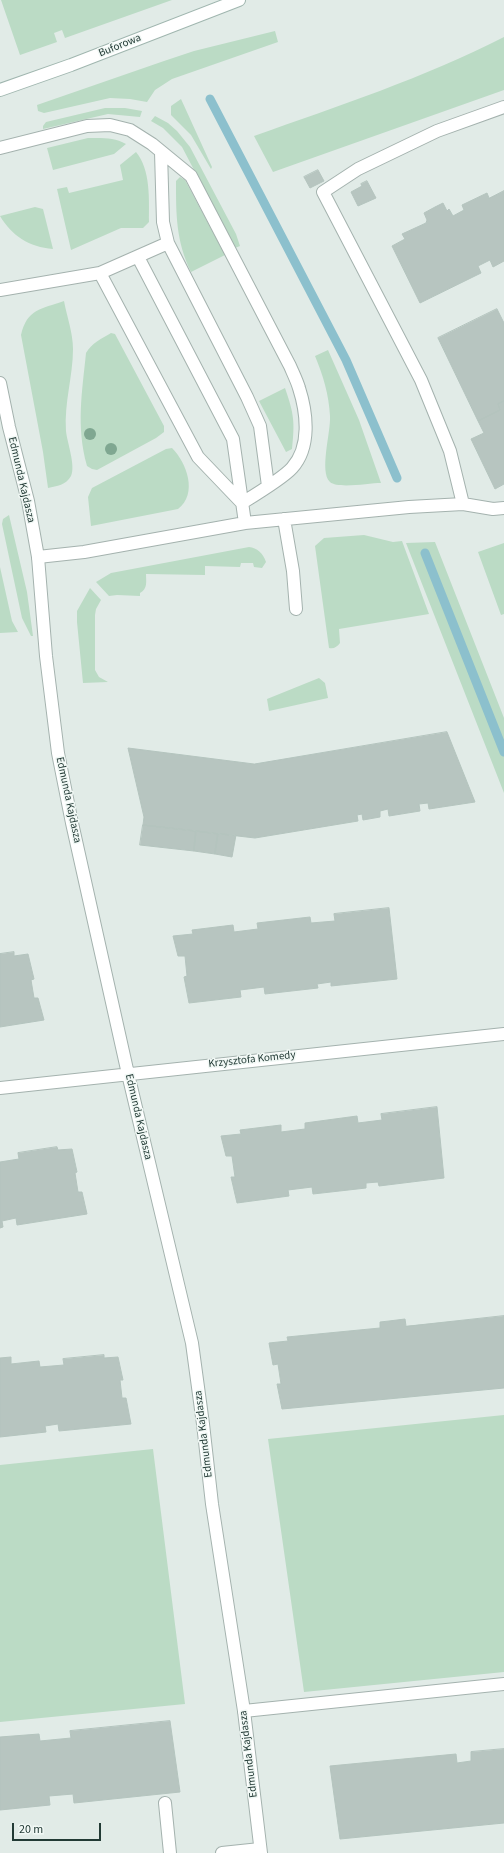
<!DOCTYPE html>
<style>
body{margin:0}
#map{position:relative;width:504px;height:1853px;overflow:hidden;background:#e1ebe7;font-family:"Source Sans 3",sans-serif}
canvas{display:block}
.scale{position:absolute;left:12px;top:1823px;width:89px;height:18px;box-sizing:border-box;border:2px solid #223a35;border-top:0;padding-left:5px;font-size:12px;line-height:14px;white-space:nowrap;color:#223a35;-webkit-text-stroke:3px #f1f8f5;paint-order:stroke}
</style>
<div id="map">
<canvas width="504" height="1853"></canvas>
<div class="scale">20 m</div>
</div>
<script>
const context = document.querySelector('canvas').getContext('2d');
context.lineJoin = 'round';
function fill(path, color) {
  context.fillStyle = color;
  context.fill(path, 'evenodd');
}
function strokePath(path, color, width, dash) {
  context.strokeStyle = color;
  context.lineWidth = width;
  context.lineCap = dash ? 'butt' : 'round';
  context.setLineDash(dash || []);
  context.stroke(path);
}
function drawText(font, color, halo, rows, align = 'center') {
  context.font = font + ' "Source Sans 3",sans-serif';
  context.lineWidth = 3;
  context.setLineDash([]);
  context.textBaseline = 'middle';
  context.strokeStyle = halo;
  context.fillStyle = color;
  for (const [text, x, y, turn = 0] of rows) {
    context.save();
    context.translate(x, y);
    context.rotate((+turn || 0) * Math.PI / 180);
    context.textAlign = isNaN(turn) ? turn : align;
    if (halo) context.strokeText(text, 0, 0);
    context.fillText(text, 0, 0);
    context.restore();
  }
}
const green = new Path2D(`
 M1,0h171l-107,38 -3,-8 -8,3 3,9 -37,13z
 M275,31l3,11 -106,37 -17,11 -8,12 -17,-3 -20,-1 -66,15 -6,-2 -1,-6 127,-44 30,-10z
 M504,37v53l-231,82 -19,-36c84,-30 170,-58 250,-99z
 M181,99l31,68 -1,2 -20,-34 -20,-20v-9z
 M105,108h20l17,3 -2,6 -32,-3 -65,15v-3l3,-4z
 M155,116l13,7 9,8 13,16 46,87 4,12 -5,2 -53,-101 -19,-19 -12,-7z
 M88,138c14,0 26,-1 38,6l-12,10 -61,16 -6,-22z
 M136,152c15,18 13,48 13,70l-6,6h-22l-50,22 -14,-61 10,-2 2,6 54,-13 -3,-15z
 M180,177l5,3 40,75 -34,17c-15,-31 -15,-57 -15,-91z
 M35,207l8,2 10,40c-24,-2 -41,-13 -53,-33z
 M64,301c3,16 9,32 9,48 0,27 -9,54 -7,82 1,11 10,35 5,45 -5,9 -14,10 -23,12l-5,-36 -22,-117c6,-26 20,-26 43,-34z
 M111,333l4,1 49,92v6l-8,6 -59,32 -5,-1 -5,-3c-11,-40 -5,-73 -1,-113 6,-10 15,-14 25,-20z
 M328,350l31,70 22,63c-12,0 -43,6 -51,-1 -11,-10 1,-50 0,-66 -1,-21 -7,-41 -15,-60z
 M285,388c9,26 10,34 7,61l-6,3 -27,-51z
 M172,448c15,15 26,46 6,61l-87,17 -3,-29 4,-9 74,-39z
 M9,515l18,77 6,44h-2l-9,-18 -20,-94 1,-5z
 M364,535l29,7 9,-1 27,73 -90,15 1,14c-3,4 -6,6 -11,5l-14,-102 9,-8z
 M435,542l69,176v75l-98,-250z
 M504,543v71l-3,1 -23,-63z
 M249,547c8,1 14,6 17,15l-4,6 -8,-1 -1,-4h-12l-1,4 -35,-1v9l-59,-1c0,7 2,15 -6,19v3l-23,-1 -8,1 -13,-14 15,-9z
 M0,567l12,54 6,11 -18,1z
 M90,588l11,12 -5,9 -1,6v55l4,7 9,5 -25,1 -6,-61v-11z
 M319,678l6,5 3,15 -59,13 -2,-12z
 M504,1415v257l-200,20 -36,-253z
 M153,1449l32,255 -185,18v-257z`);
const stream = new Path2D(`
 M210,99l136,261 51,118
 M425,553l79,199`);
const building = new Path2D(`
 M318,170l6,11 -14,7 -6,-11z
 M367,181l9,17 -18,8 -7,-14 11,-6 -1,-2z
 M504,191v70l-11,6 -3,-7 -12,6 3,7 -61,30 -28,-57 13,-7 -3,-5 24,-11 1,-3 -3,-7 11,-6 8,-4 4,8 2,-2 4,7 11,-6 -2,-5 25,-12 2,5z
 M497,309l7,14v78l-6,3 2,6 -22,11 -40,-83z
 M504,401v83l-9,5 -24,-50 13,-6 -6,-12 22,-11 -2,-6z
 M447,732l28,70 -46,7 -1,-6 -9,1 1,7 -31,5 -1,-7 -8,2v6l-17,3 -1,-6 -5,1 1,6 -103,17 -112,-13 1,-8 -16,-69 126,16z
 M143,825l53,6 -2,20 -54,-6z
 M196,831l22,3 -3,20 -21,-3z
 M218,834l18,1 -4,22 -17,-3z
 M389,908l8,71 -66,7v-4l-14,2 1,4 -53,6 -1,-7 -24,3 1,7 -52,6 -5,-26 3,-1 -2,-20h-7l-5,-20 20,-2 -1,-4 41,-5 1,7 24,-3 -1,-6 53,-6 1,6 24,-2 -1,-7z
 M14,952v4l14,-2 6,25 -3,1 3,18h4l6,22 -44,7v-73z
 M437,1107l7,71 -65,8 -1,-4 -12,1v5l-53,6 -1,-7 -24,3 1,6 -52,7 -6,-26h4l-3,-21h-6l-5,-20 20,-2 -1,-4 41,-5v7l24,-3v-6l52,-7 1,7 24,-3 -1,-6z
 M57,1147l1,3 14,-1 5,23 -2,1 3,19h4l5,22 -70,11 -1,-7 -14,3 1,6 -3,1v-66l19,-3 -1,-6z
 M504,1316v72l-222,21 -5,-25h4l-3,-20 -5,1 -4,-22 19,-2 -1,-4 93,-9v-6l9,-1 16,-2 1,7z
 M104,1355v3l14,-1 5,23h-3l2,18h4l5,26 -72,7 -1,-7 -13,2 1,6 -46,5v-79l11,-1v7l28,-3 1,6 24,-2 -1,-6z
 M170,1721l10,71 -106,11 -1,-9 -24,2 1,9 -50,5v-73l39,-3 1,7 31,-3 -1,-7z
 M504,1749v74l-164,16 -10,-73 126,-12 1,9 14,-2v-9z`);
const service = new Path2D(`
 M0,148l87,-22 23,-1 20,5 22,14 39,32 99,190c3,7 7,15 9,22 8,25 12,59 -7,80 -9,10 -37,27 -50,35
 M161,152l2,70 5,21 79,154 13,29 8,60
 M138,257l95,182 12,84
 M100,273l98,184 44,46
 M0,290l100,-17 68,-30
 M463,504l-13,-53 -29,-71 -98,-188 35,-23 79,-38 67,-24
 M284,519l9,52 3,38
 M38,557l46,-5 161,-29 164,-16 54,-3 30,5 11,-1
 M244,1711l260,-27
 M165,1803l5,50
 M222,1853l38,-4`);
const minor = new Path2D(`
 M0,383l9,44 19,74 10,56 8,99 12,97 14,70 56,251 64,269 11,81 9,80 32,207 17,142
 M0,1088l504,-54`);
const secondary = new Path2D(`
 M0,90l71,-25 168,-65`);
const trees = [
 [90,434],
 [111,449]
];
const streetNames = [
 ["Buforowa",120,46,-22],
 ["Edmunda Kajdasza",21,480,77],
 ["Edmunda Kajdasza",68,800,78],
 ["Krzysztofa Komedy",252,1060,-6],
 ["Edmunda Kajdasza",138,1117,77],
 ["Edmunda Kajdasza",204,1434,-97],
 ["Edmunda Kajdasza",249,1754,-97]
];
fill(green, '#bbdbc5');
strokePath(stream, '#8cc0cd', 9);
fill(building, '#b7c5c0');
strokePath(building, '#b4c4be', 1);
strokePath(service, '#a4b2ae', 14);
strokePath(minor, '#a4b2ae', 14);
strokePath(secondary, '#a0b6af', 14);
strokePath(service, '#fff', 12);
strokePath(minor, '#fff', 12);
strokePath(secondary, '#fff', 12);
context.fillStyle = '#7fa791';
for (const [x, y] of trees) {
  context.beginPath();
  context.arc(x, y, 6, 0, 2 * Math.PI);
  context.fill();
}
drawText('11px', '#223a35', '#f1f8f5', streetNames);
</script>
